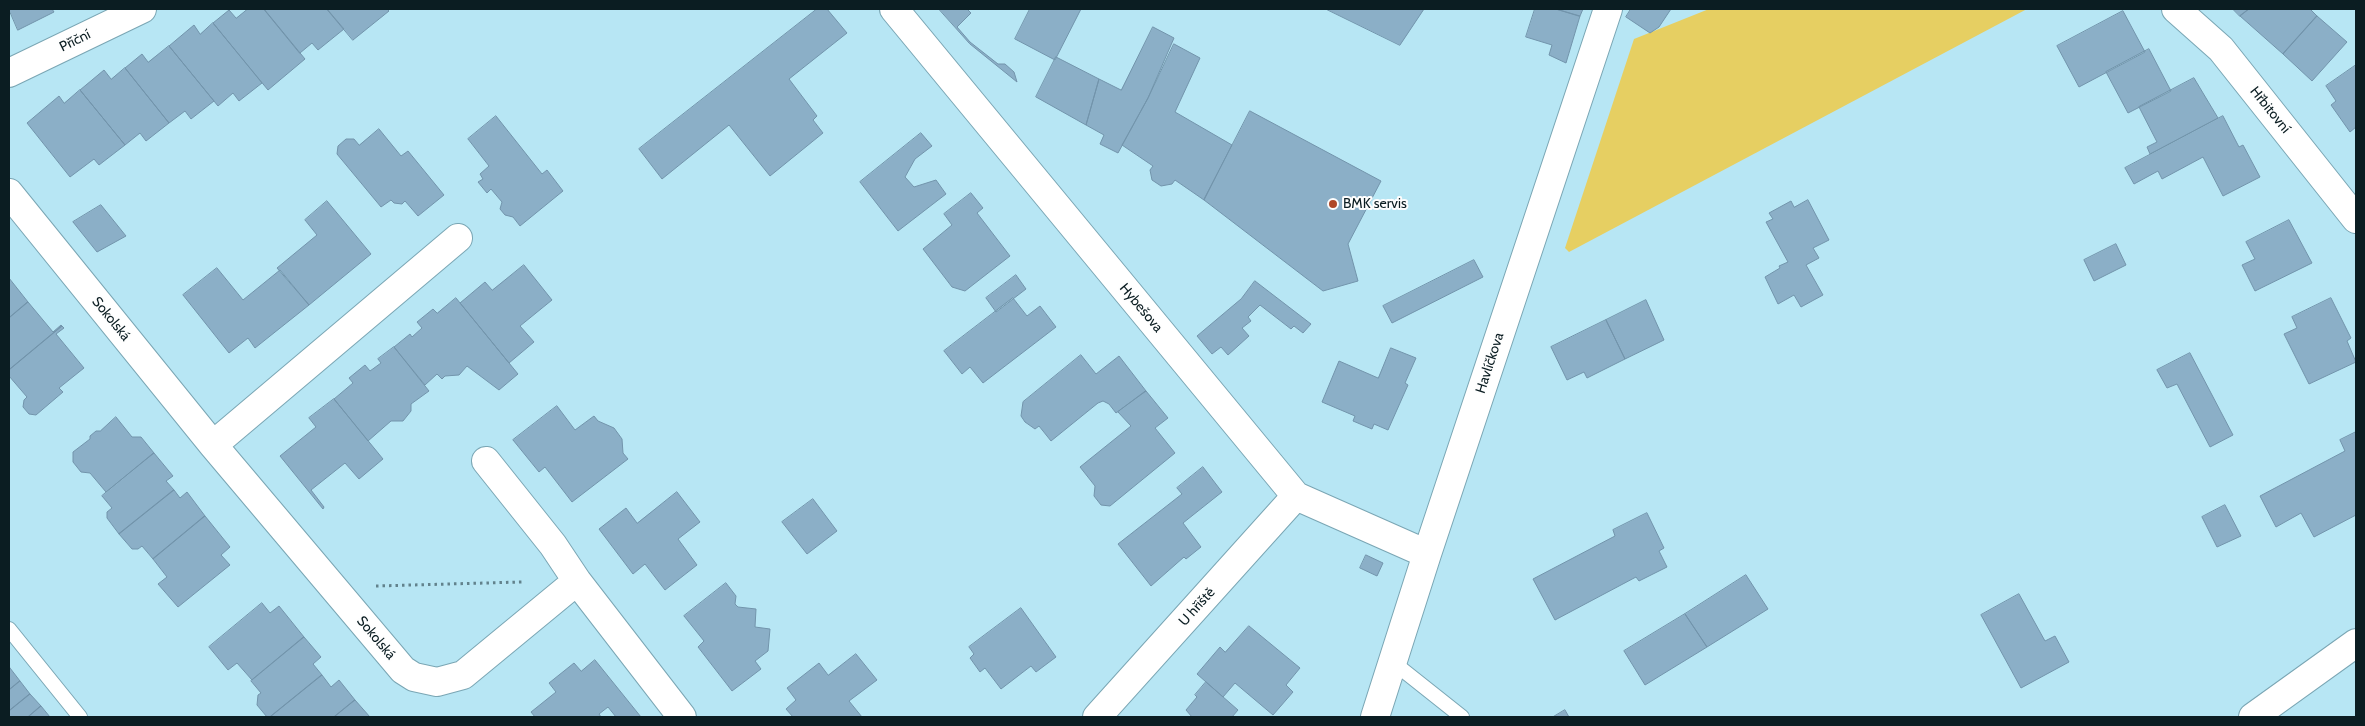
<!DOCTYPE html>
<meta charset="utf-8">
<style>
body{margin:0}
#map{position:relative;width:2365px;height:726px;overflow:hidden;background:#b7e6f4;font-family:Cabin,sans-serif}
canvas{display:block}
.frame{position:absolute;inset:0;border:10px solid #0b1d22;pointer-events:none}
</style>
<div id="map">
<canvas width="2365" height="726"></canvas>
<div class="frame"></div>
</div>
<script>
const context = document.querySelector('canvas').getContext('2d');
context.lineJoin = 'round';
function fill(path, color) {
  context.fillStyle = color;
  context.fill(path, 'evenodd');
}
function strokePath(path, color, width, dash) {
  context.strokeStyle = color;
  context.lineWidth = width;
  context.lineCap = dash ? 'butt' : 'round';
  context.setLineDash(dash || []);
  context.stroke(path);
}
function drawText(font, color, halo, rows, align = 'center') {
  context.font = font + ' Cabin,sans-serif';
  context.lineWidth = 4;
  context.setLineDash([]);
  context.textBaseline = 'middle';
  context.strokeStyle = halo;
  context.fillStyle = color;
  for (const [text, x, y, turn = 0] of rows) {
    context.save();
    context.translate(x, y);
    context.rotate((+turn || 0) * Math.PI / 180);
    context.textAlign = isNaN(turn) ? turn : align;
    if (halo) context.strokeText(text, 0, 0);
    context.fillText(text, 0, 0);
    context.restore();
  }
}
const green = new Path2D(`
 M1709,9h318l-458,243 -4,-4 69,-209z`);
const building = new Path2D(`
 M9,9h43l2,3 -36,18z
 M248,9h16l41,50 -37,31 -55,-67 16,-13 7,8z
 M264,9h63l17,20 -26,21 -6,-7 -12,10z
 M327,9h60l2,2 -36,29z
 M817,9h10l20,24 -58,46 28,37 -4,4 10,13 -53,43 -41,-51 -67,54 -23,-30z
 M939,9h28l4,4 -14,14 13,15 28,22h7l9,8 3,10 -47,-38z
 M1030,9h51l-26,51 -40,-21z
 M1326,9h98l-24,36z
 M1535,9h21l24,7 -14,47 -17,-8 3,-10 -26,-8z
 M1556,9h27l-3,7z
 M1631,9h40l-12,18 -9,6 -24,-16z
 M2233,9h16l-9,7z
 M2249,9h61l7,7 -34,38 -43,-38z
 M2123,11l22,41 -66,35 -22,-41z
 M2317,16l30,26 -35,39 -29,-27z
 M213,23l49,60 -23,18 -6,-8 -15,13 -49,-60 25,-21 6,9z
 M1153,27l21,11 -26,60 -30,55 -18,-9 4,-9 -18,-10 13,-46 22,11z
 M1174,44l26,14 -25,54 57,33 -28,55 -29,-20 -3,4 -11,2 -9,-6 -2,-10 3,-4 -31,-21 26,-47z
 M169,46l45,55 -23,18 -6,-8 -16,12 -44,-55 17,-14 6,8z
 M2149,49l22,42 -43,22 -22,-41z
 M1056,57l43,22 -13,46 -50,-28z
 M2356,65v62l-6,5 -19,-27 5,-4 -10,-15z
 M125,68l44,55 -23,18 -6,-8 -15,12 -45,-55 24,-20 7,9z
 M2194,78l24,40 -68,36 -3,-7 10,-5 -18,-35z
 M80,90l45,55 -26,20 -5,-6 -24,18 -43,-54 32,-27 5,7z
 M1250,111l131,70 -33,63 10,37 -35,10 -119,-91z
 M496,116l46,58 5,-4 16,21 -43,35 -7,-9 -8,-2 -5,-6 2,-7 -11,-13 -4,4 -9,-11 5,-3 -3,-5 9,-8 -21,-27z
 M2223,116l16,31 4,-2 17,32 -37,19 -20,-39 -41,22 -4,-8 -24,13 -9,-16z
 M379,129l22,27 7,-5 36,44 -26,21 -13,-15 -3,3 -8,-1 -3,-3 -10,7 -44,-53 1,-8 8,-7h8l5,6z
 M921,133l11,13 -17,13 -10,18 9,10 22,-7 10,14 -48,37 -38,-49z
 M971,193l12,15 -6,5 33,43 -45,35 -13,-4 -29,-38 29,-24 -8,-11z
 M1808,200l21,40 -16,8 6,10 -13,7 17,30 -22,12 -7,-12 -16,9 -13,-27 15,-9 -1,-2 9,-4 -22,-40 7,-3 -4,-6 22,-12 3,6z
 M327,201l44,53 -62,51 -32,-37 40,-33 -12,-15z
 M101,205l25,31 -29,16 -24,-30z
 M2289,220l23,43 -57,28 -13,-26 13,-6 -9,-17z
 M2116,244l10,21 -32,16 -10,-21z
 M1474,260l9,17 -91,46 -9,-17z
 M524,265l28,35 -32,26 14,16 -25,21 -49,-60 25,-21 7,8z
 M217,268l26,32 37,-30 29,35 -54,43 -7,-10 -19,15 -46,-58z
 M1016,275l10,14 -30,23 -10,-14z
 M9,278l19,24 -19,16z
 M1255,281l56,43 -8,9 -9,-7 -3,3 -31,-24 -12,12 3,4 -9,7 7,8 -21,19 -7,-8 -9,7 -15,-18 44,-37z
 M456,298l62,76 -19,16 -32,-24 -8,9 -14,1 -3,3 -5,-5 -12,11 -31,-38 16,-13 2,3 10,-9 -5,-6 16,-13 4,4z
 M1013,298l14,18 13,-10 16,21 -73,56 -13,-16 -8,7 -18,-23z
 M2331,298l20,40 -4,3 9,21 -47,22 -25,-50 13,-6 -5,-11z
 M1646,300l18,40 -39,19 -19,-39z
 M28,302l25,30 8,-7 1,1 -53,44v-52z
 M1606,320l19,39 -38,19 -3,-6 -17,8 -16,-33z
 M62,326l2,2 -8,6 28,34 -25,20 4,4 -27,23 -7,-1 -6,-7 1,-7 3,-3 -18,-21v-6z
 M394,347l35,44 -18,13v7l-8,10h-12l-23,20 -34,-42 19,-16 -4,-5 16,-13 5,6 11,-8 -3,-4z
 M1391,348l25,10 -11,25 3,2 -20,45 -14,-6 -2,5 -19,-8 2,-5 -33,-14 17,-41 39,17z
 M2190,353l43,82 -23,12 -33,-63 -10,4 -10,-18z
 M1081,355l15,19 23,-18 27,35 -30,22 -7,-9 -6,-3 -5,2 -47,38 -12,-15 -4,3 -10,-7 -4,-6 2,-14z
 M1146,391l22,27 -13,10 20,25 -65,53 -9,-1 -7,-9 1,-10 -15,-19 51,-41 -13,-14z
 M334,399l49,60 -24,20 -14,-16 -34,27 13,17 -1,2 -43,-53 36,-29 -7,-9z
 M557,406l18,24 19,-14 4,5 16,7 8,11 1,14 5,6 -56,43 -27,-35 -6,5 -26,-32z
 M116,417l16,20h9l13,16 -48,39 -16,-19 -9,-1 -8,-10v-10l17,-13v-3l6,-5h4z
 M2356,432v83l-42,22 -13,-24 -25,14 -16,-31 85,-45 -5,-11z
 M154,453l19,23 -7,5 8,9 -55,44 -12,-16v-6l5,-4 -10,-12z
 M1203,467l19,25 -39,31 18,24 -15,12 -2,-2 -33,29 -33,-42 64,-50 -5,-6z
 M174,490l6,8 7,-6 18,24 -52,43 -11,-13 -4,3h-6l-13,-15z
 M677,492l23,30 -22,17 19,26 -32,25 -20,-26 -12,10 -34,-45 27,-21 11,15z
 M813,499l24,32 -30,23 -25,-32z
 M2225,505l16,31 -24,11 -15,-30z
 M1647,513l17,35 -5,3 8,16 -28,14 -3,-4 -81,43 -22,-41 82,-43 -2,-6z
 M205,516l25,31 -9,8 9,10 -52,42 -20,-23 9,-7 -14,-18z
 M1366,555l17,8 -6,13 -17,-8z
 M1746,575l22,34 -61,38 -22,-33z
 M726,583l10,13 -1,8 3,3 18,2 -1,18 15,2 -2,22 -13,10 6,8 -29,22 -34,-44 6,-6 -20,-25z
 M2019,594l26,47 10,-5 14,26 -48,26 -40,-73z
 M262,603l8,10 9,-7 25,31 -52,43 -15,-17 -9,7 -19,-23z
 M1021,608l35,49 -20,15 -5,-6 -30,23 -16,-21 -5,4 -10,-14 4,-4 -5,-7z
 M1685,614l22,33 -62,38 -21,-34z
 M1249,626l51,42 -14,17 7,7 -20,23 -38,-32 -12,14 -26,-23 23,-27 5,5z
 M304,637l17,20 -8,7 9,11 -52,42h-3l-10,-12 1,-10 3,-2 -10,-12z
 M856,654l21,26 -28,21 13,16h-69l-7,-8 10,-9 -9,-12 32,-25 9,12z
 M595,660l46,57h-25l-8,-10 -9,7 2,3h-66l-4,-5 25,-20 -7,-9 25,-20 7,8z
 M10,668l10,13 -11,9v-21z
 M322,675l9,12 8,-7 16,20 -21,17h-64z
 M20,681l10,13 -21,17v-21z
 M1206,682l32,28 -6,7h-40l-6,-7 11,-13 -2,-2z
 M30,694l11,12 -13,11h-19v-6z
 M355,700l15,17h-36z
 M41,706l9,11h-22z
 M1565,710l4,7h-16z`);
const path = new Path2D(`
 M376,586l146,-4`);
const service = new Path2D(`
 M9,629l71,88
 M1394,663l68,54`);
const minor = new Path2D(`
 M894,9l402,487 131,58
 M2176,9l45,40 135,170
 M9,73l133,-64
 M9,193l204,252 190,225 11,7 23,5 26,-7 114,-94 105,136
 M213,445l245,-207
 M486,461l67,84 24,36
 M1097,717l199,-221
 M1375,717l52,-163 181,-545`);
const secondary = new Path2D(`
 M2253,717l103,-74`);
const markers = [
 [1333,204,5,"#b04827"]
];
const streetNames = [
 ["Příční",75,41,-26],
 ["Hřbitovní",2270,110,51],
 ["Hybešova",1141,308,50],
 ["Sokolská",111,319,51],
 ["Havlíčkova",1490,363,-72],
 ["U hřiště",1197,607,-48],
 ["Sokolská",376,638,50]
];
const poiNames = [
 ["BMK servis",1343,204]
];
fill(green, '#e6cf62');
fill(building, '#8bafc7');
strokePath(building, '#7294ab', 1);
strokePath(service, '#7aa6b4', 16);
strokePath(minor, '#7aa6b4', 30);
strokePath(secondary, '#7aa6b4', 30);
strokePath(path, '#62828c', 3, [2.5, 4]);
strokePath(service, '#fff', 14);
strokePath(minor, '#fff', 28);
strokePath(secondary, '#fff', 28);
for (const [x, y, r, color] of markers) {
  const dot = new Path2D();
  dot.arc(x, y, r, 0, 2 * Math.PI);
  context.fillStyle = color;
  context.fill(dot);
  strokePath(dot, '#fefefe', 2);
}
drawText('14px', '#0b1d22', '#fefefe', streetNames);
drawText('14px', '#0b1d22', '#fefefe', poiNames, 'left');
</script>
